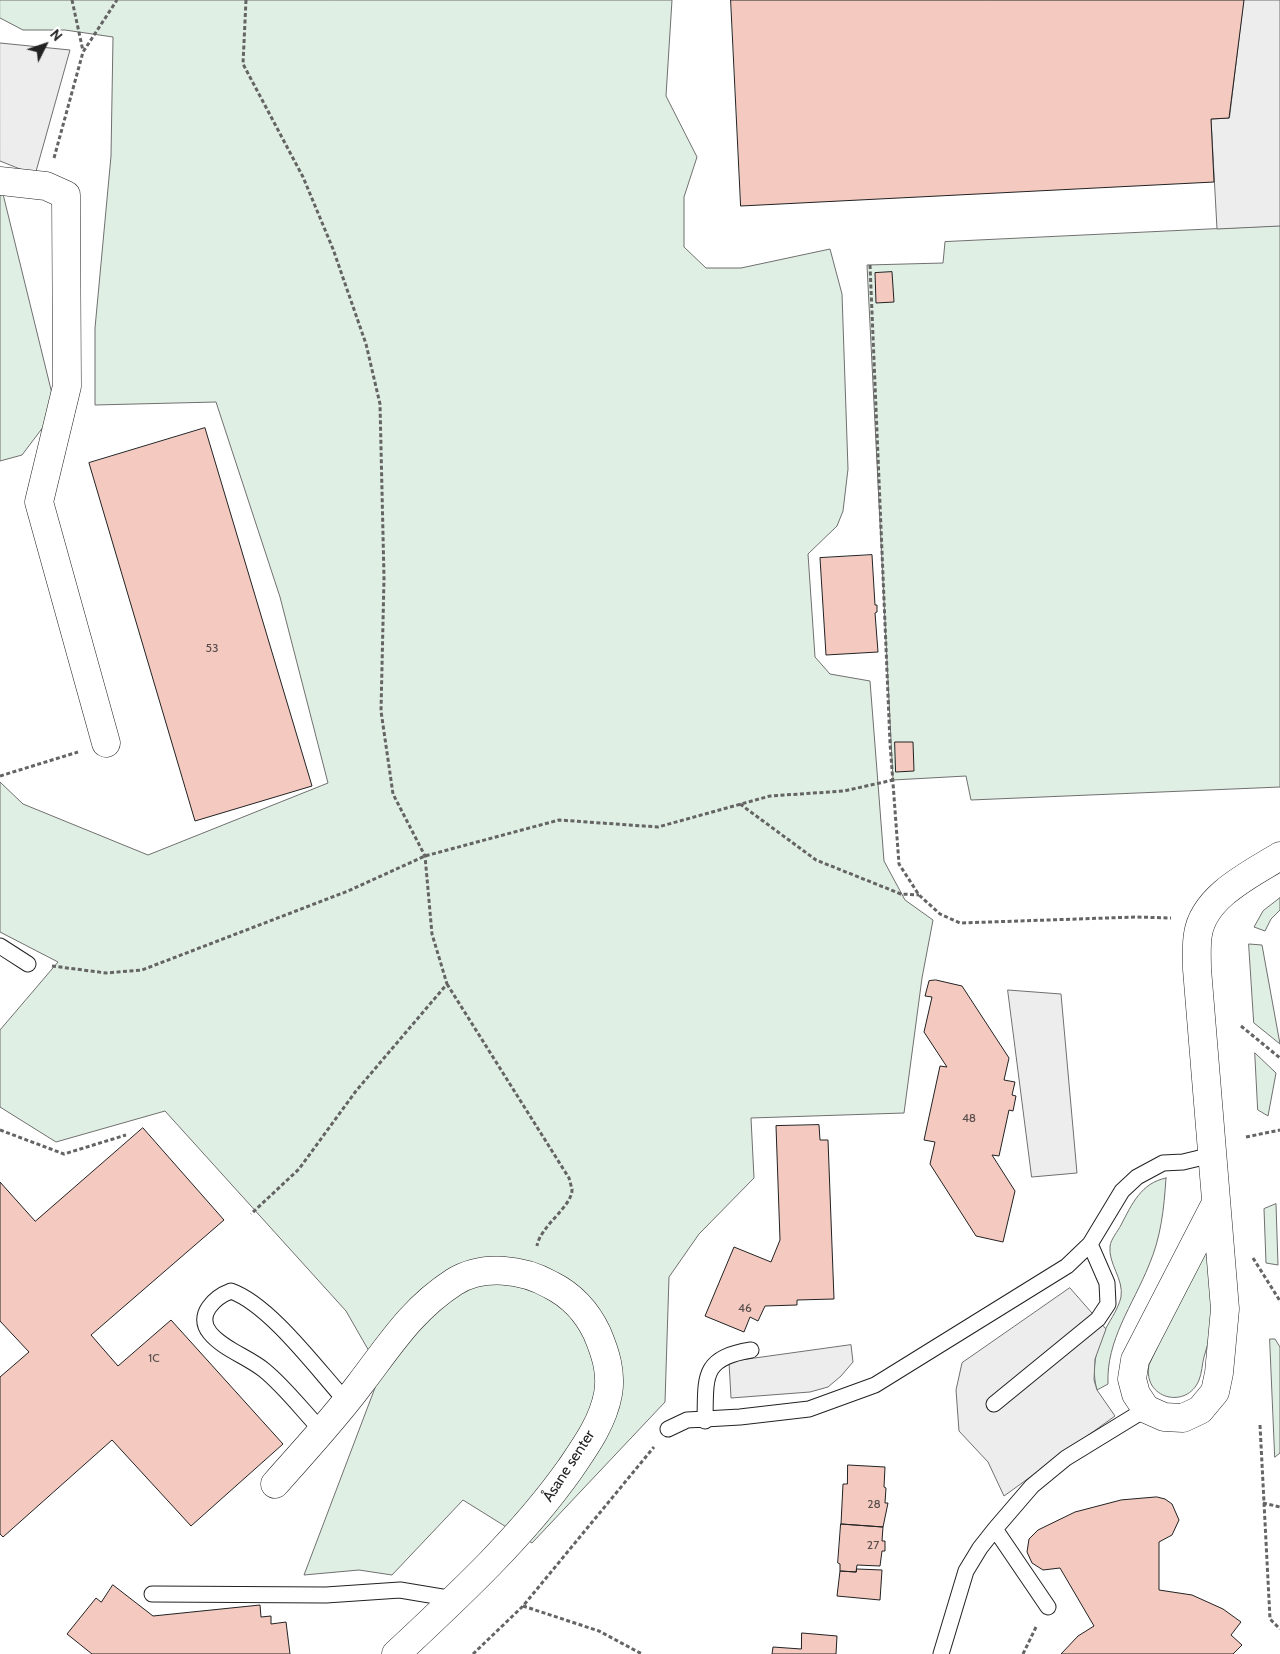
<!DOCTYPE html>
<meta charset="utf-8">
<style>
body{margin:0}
#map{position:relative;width:1280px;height:1654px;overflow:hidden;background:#fff;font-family:Cabin,sans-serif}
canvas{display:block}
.north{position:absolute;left:20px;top:20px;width:50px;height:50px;-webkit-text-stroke:4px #fff;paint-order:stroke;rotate:49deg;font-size:14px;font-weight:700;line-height:20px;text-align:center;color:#222}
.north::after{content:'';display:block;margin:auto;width:18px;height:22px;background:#222;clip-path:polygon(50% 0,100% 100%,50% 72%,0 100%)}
</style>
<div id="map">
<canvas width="1280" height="1654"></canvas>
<div class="north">N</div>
</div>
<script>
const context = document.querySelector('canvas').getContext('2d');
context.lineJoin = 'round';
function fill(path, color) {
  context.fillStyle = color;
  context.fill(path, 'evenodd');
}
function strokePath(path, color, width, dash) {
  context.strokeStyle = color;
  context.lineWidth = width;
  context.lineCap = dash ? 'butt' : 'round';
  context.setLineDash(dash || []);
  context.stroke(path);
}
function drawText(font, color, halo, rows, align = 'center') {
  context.font = font + ' Cabin,sans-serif';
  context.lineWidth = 4;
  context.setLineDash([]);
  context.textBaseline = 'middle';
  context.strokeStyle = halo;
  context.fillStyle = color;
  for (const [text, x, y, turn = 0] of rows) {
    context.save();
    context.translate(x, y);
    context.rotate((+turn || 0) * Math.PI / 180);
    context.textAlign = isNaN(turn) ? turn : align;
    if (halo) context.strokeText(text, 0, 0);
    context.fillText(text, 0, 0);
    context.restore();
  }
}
const green = new Path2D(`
 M0,0h672l-6,96 31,61 -13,40v50l22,21h35l89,-19 12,45 6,175 -5,42 -6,15 -29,28 7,103 15,17 40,7 14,180 21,39 28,20 -11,58 -18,135 -153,5 3,60 -55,56 -30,43 -4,125 -133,141 -69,-43 -71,75 -33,-5 -55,5 77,-203 -35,-61 -181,-200 -109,31 -56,-35v-77l58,-68 -58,-30v-150l23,22 125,51 180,-72 -48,-186 -64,-195 -121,3v-77l16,-172 2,-119 -48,-7h-42l-23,-12z
 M3,194l53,216 -34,45 -22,6v-266z
 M1280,226v561l-309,13 -5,-24 -73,4 -26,-515 76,-2 2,-21z
 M1280,898v12l-9,9 -6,12 -11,-4 9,-16z
 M1249,944l13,1 18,99 -26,-21z
 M1255,1053l21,20 -8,43 -10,-6z
 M1166,1178c-2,31 -5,59 -17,87 -16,40 -43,75 -41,119l-11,6c-6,-21 -1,-43 9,-62 6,-11 12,-19 15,-31 3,-18 -13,-33 -11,-51 1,-7 8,-15 11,-21 11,-21 20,-42 45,-47z
 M1276,1204l2,61 -12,-2 -2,-54z
 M1203,1250l9,3c0,23 2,48 0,70 -1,12 -5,23 -8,34 -2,7 -2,16 -5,23 -12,30 -57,19 -50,-15z
 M1270,1339h5l5,8v106l-5,4z`);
const parking = new Path2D(`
 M1244,0h36v226l-63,3 -6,-110 18,-1z
 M0,43l70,7 -35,125 -35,-14z
 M1008,990l53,4 16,179 -45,4z
 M1070,1288l36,41 -11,30 -1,21 3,10 18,26 -111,80 -16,-34 -29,-31 -3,-41 6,-27z
 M851,1345l2,17 -12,14 -13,11 -18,5 -79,6 -2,-36z`);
const building = new Path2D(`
 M731,0h513l-15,118 -18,1 3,63 -473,24z
 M892,272l2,30 -18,1 -1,-30z
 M205,428l107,358 -117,35 -106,-358z
 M872,555l3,50h2v7l-2,1 3,39 -52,3 -6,-97z
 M895,742h18l1,29 -18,1z
 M936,980l26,6 47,72 -5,22 11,2 -3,13 4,1 -3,15 -4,-1 -10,46 -7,-1 23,36 -12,51 -27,-6 -46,-72 5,-22 -11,-2 16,-74 7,1 -23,-35 8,-35 -7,-1 4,-15z
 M819,1125l1,15h8l6,159 -37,1v5l-32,1 -7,15 -8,-4 -6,15 -39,-16 29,-69 37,15 9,-22 -4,-114z
 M143,1128l81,92 -133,115 27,31 53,-46 112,124 -92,82 -79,-86 -109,97 -3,-3v-157l29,-25 -29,-31v-139l35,39z
 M848,1465l37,2 -1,20 2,1 -1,15h3l-5,24 -42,-3 2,-40h4z
 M1157,1497l8,2 7,5 7,16 -7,15 -13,7v48l33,5 31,14 18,13 -10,13 11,10 -9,9h-172l17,-18 16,-10 -34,-58 -17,2 -11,-7 -5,-11 2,-13 9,-9 37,-18 46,-12z
 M841,1524l42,3 -1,14h3v10h-3l-2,15 -23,-1 -1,7 -16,-1v-7l-2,-1z
 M857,1569l25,1 -2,30 -43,-4 3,-25 16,1z
 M113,1585l40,31 107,-11 1,12 10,-1v8l15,-2 4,32h-198l-25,-20 29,-36 5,4z
 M802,1633l35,3 -1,18h-64l1,-7 28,2z`);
const path = new Path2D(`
 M72,0l11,51
 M246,0l-3,64 60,113 30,72 33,95 14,60 4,174 -3,133 12,83 32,62 7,78 15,50 -91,107 -57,78 -48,45
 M54,158l29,-106 34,-52
 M870,265l20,478 9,121 20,31 21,19 20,9 176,-6 35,1
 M0,776l78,-24
 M740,804l76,56 85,34 18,1
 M52,966l54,7 36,-3 206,-79 77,-35 134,-36 99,7 112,-31 74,-5 49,-11
 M447,984l122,194c1,3 2,8 3,11 1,17 -32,37 -35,57
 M1241,1026l39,32
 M0,1130l64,24 62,-19
 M1246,1137l34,-7
 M1253,1258l27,43
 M1260,1425l10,194 10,10
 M1263,1503l17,4
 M523,1606l76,25 43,23
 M473,1654l50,-48 131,-159
 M1023,1654l13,-27`);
const lane = new Path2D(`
 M0,946l28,18
 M994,1404l104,-85 10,-15 -1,-21 -17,-39
 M705,1421c1,-44 -4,-63 46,-71
 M668,1429l19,-9 53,-3 69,-8 66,-24 192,-119 23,-22 32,-53 15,-14 26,-14 20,-1 29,-7
 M322,1431c-19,-20 -37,-44 -58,-61 -16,-13 -41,-21 -54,-37 -15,-18 5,-36 21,-42 39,14 86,78 115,110
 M152,1594l174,1 74,-5 54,9
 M1048,1607l-53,-78 37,-43 34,-28 80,-49
 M941,1654l25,-83 14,-23 15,-19`);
const street = new Path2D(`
 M0,181l46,5 20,9 1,191 -28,116 67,241
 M1215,1205l-80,155 -3,19 4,15 10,15 18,8 19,1 17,-8 15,-18 4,-19 6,-64 -28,-340c0,-11 -1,-24 1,-35 6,-38 53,-60 82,-78
 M275,1484c29,-33 59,-65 85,-100 30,-39 51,-74 94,-102 29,-18 69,-13 97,3 20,10 36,27 46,48 8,19 15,39 11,61 -5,28 -23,53 -38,75 -49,69 -112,127 -174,185`);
const numberNames = [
 ["53",212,648],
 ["48",969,1118],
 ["46",745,1308],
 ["1C",154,1358],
 ["28",874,1504],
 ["27",873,1545]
];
const streetNames = [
 ["Åsane senter",569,1466,-57]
];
fill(green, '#e0efe3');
strokePath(green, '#6f6f6f', 1);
fill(parking, '#ededed');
strokePath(parking, '#6f6f6f', 1);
fill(building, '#f3c9c0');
strokePath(building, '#222', 1);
strokePath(lane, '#222', 17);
strokePath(street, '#222', 29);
strokePath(path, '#646464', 3, [4, 2.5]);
strokePath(lane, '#fff', 15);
strokePath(street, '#fff', 28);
drawText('12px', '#564c4a', null, numberNames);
drawText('15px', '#222', '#fff', streetNames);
</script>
